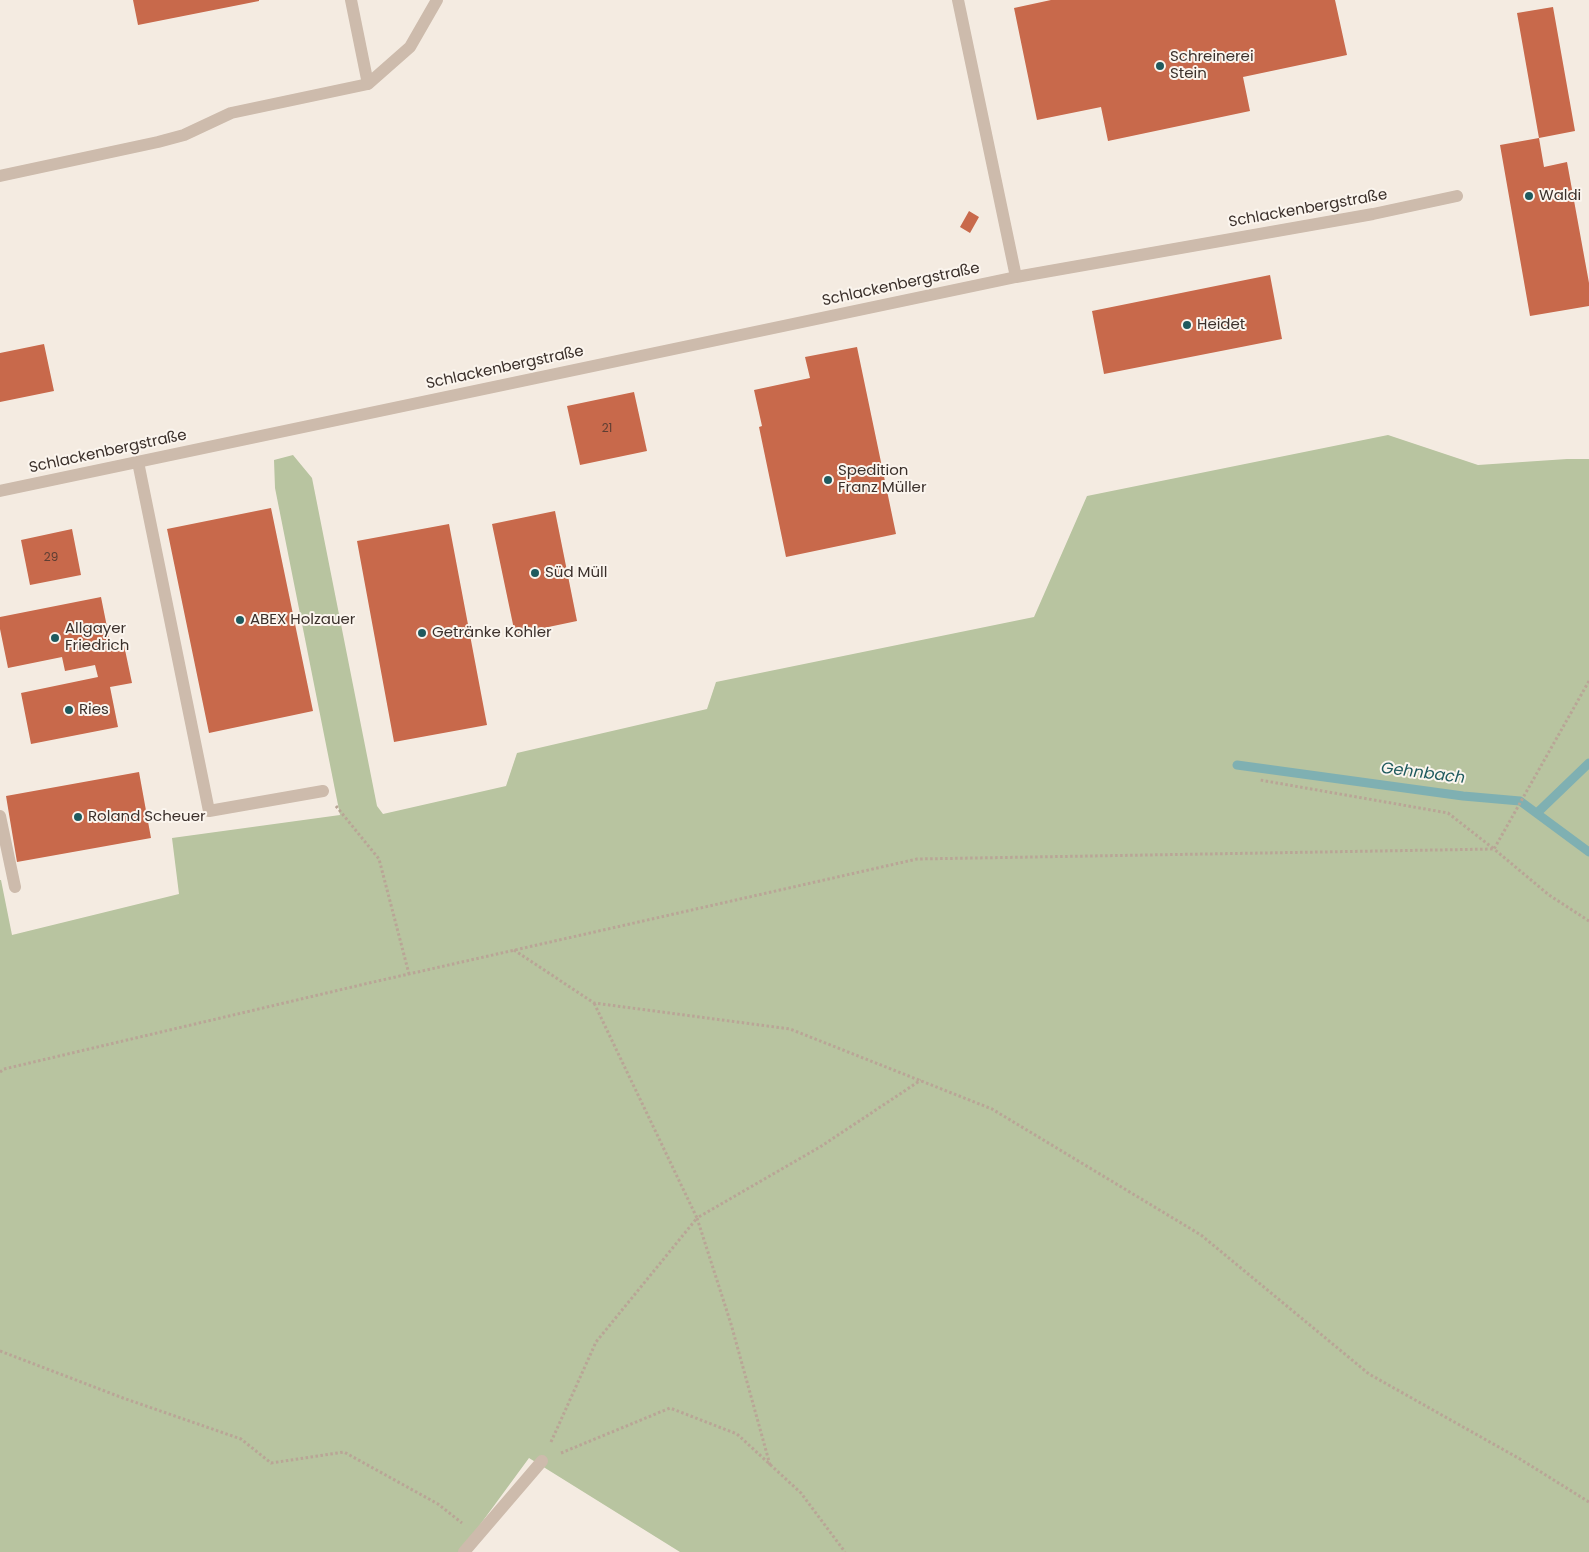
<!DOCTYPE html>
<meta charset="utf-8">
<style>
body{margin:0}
canvas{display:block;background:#f4ebe1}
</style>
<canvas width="1589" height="1552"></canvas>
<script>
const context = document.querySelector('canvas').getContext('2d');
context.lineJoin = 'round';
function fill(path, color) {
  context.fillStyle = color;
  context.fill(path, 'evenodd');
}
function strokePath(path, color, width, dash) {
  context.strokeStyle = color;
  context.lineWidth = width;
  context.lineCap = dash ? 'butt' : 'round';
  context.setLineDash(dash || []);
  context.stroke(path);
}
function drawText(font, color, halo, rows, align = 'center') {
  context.font = font + ' Poppins,sans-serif';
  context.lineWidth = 4;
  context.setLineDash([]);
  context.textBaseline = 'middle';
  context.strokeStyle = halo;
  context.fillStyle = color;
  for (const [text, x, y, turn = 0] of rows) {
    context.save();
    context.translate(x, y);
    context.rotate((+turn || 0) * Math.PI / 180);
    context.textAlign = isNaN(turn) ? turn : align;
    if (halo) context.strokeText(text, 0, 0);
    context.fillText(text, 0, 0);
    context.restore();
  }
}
const green = new Path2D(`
 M1388,435l90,30 89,-6h22v1093h-909l-151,-94 -69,94h-460v-672h1l11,55 167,-41 -7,-56 168,-23 -65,-327 -1,-28 19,-5 19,23 65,328 6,8 123,-28 11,-33 190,-44 9,-27 318,-65 53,-121z`);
const stream = new Path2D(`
 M1237,765l226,31 57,5 69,51
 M1537,813l52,-50`);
const building = new Path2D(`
 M133,0h126v1l-121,24z
 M1051,0h284l12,55 -104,22 7,34 -142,30 -7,-34 -64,13 -23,-112z
 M1553,7l22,124 -36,7 5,29 23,-5 22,121v23l-59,10 -30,-171 39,-7 -22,-125z
 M969,211l10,6 -9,16 -10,-6z
 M1270,275l12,64 -178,35 -12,-63z
 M44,344l10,47 -54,11v-49z
 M857,347l39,187 -110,23 -27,-130 3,-1 -8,-36 56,-12 -5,-21z
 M634,392l13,59 -67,14 -13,-59z
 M271,508l42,203 -104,22 -42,-204z
 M555,511l22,110 -62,13 -23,-110z
 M449,524l38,201 -93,17 -37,-201z
 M72,529l9,46 -51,10 -9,-45z
 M101,597l10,50 13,-2 8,38 -22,4 8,40 -87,17 -10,-51 77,-16 -3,-12 -30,6 -3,-14 -54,11 -8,-39v-12z
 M139,772l12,66 -134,24 -11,-66z`);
const path = new Path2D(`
 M1589,681l-95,168 55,46 40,26
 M336,806l43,53 30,115
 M514,950l80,53 196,26 202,80 209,126 168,139 151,85 69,43
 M0,1072l4,-3 365,-86 548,-124 577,-10 -46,-36 -188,-33
 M0,1351l123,47 118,41 30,24 73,-11 94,52 24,19
 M551,1442l45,-100 101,-124 -103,-215
 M561,1453l109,-45 67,26 64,59 44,59
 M770,1465l-39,-141 -34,-106 123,-71 101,-67`);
const minor = new Path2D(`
 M351,0l17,84
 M958,0l58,277
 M0,176l158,-34 26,-7 47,-22 137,-29 42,-37 27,-47
 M138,462l71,349 114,-20
 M0,491l1016,-214 357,-63 84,-18
 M0,816l15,71
 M464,1552l78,-91`);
const markers = [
 [1160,66,5,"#1f5a5e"],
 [1529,196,5,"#1f5a5e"],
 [1187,325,5,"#1f5a5e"],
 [828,480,5,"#1f5a5e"],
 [535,573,5,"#1f5a5e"],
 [240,620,5,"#1f5a5e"],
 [422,633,5,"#1f5a5e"],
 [55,638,5,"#1f5a5e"],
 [69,710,5,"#1f5a5e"],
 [78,817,5,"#1f5a5e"]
];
const numberNames = [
 ["21",607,429],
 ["29",51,558]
];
const poiNames = [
 ["Schreinerei",1170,57],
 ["Stein",1170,74],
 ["Waldi",1539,196],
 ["Heidet",1197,325],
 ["Spedition",838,471],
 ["Franz Müller",838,488],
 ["Süd Müll",545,573],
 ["ABEX Holzauer",250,620],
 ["Allgayer",65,629],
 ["Friedrich",65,646],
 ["Getränke Kohler",432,633],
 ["Ries",79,710],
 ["Roland Scheuer",88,817]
];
const streetNames = [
 ["Schlackenbergstraße",1308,209,-10],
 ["Schlackenbergstraße",901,285,-12],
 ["Schlackenbergstraße",505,368,-12],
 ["Schlackenbergstraße",108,452,-12]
];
const waterNames = [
 ["Gehnbach",1423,774,7]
];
fill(green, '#b8c4a0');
strokePath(stream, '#7fb0b2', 9);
fill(building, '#c8694b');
strokePath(path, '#b9a596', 3, [2.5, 2.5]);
strokePath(minor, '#cdbbac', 12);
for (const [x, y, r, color] of markers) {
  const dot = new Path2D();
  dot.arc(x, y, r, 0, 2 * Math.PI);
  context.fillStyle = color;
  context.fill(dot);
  strokePath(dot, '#fbf5ee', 2);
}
drawText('12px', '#5e3e33', null, numberNames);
drawText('15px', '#3b302b', '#fbf5ee', poiNames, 'left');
drawText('15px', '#3b302b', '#fbf5ee', streetNames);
drawText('italic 16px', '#1f5a5e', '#fbf5ee', waterNames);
</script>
